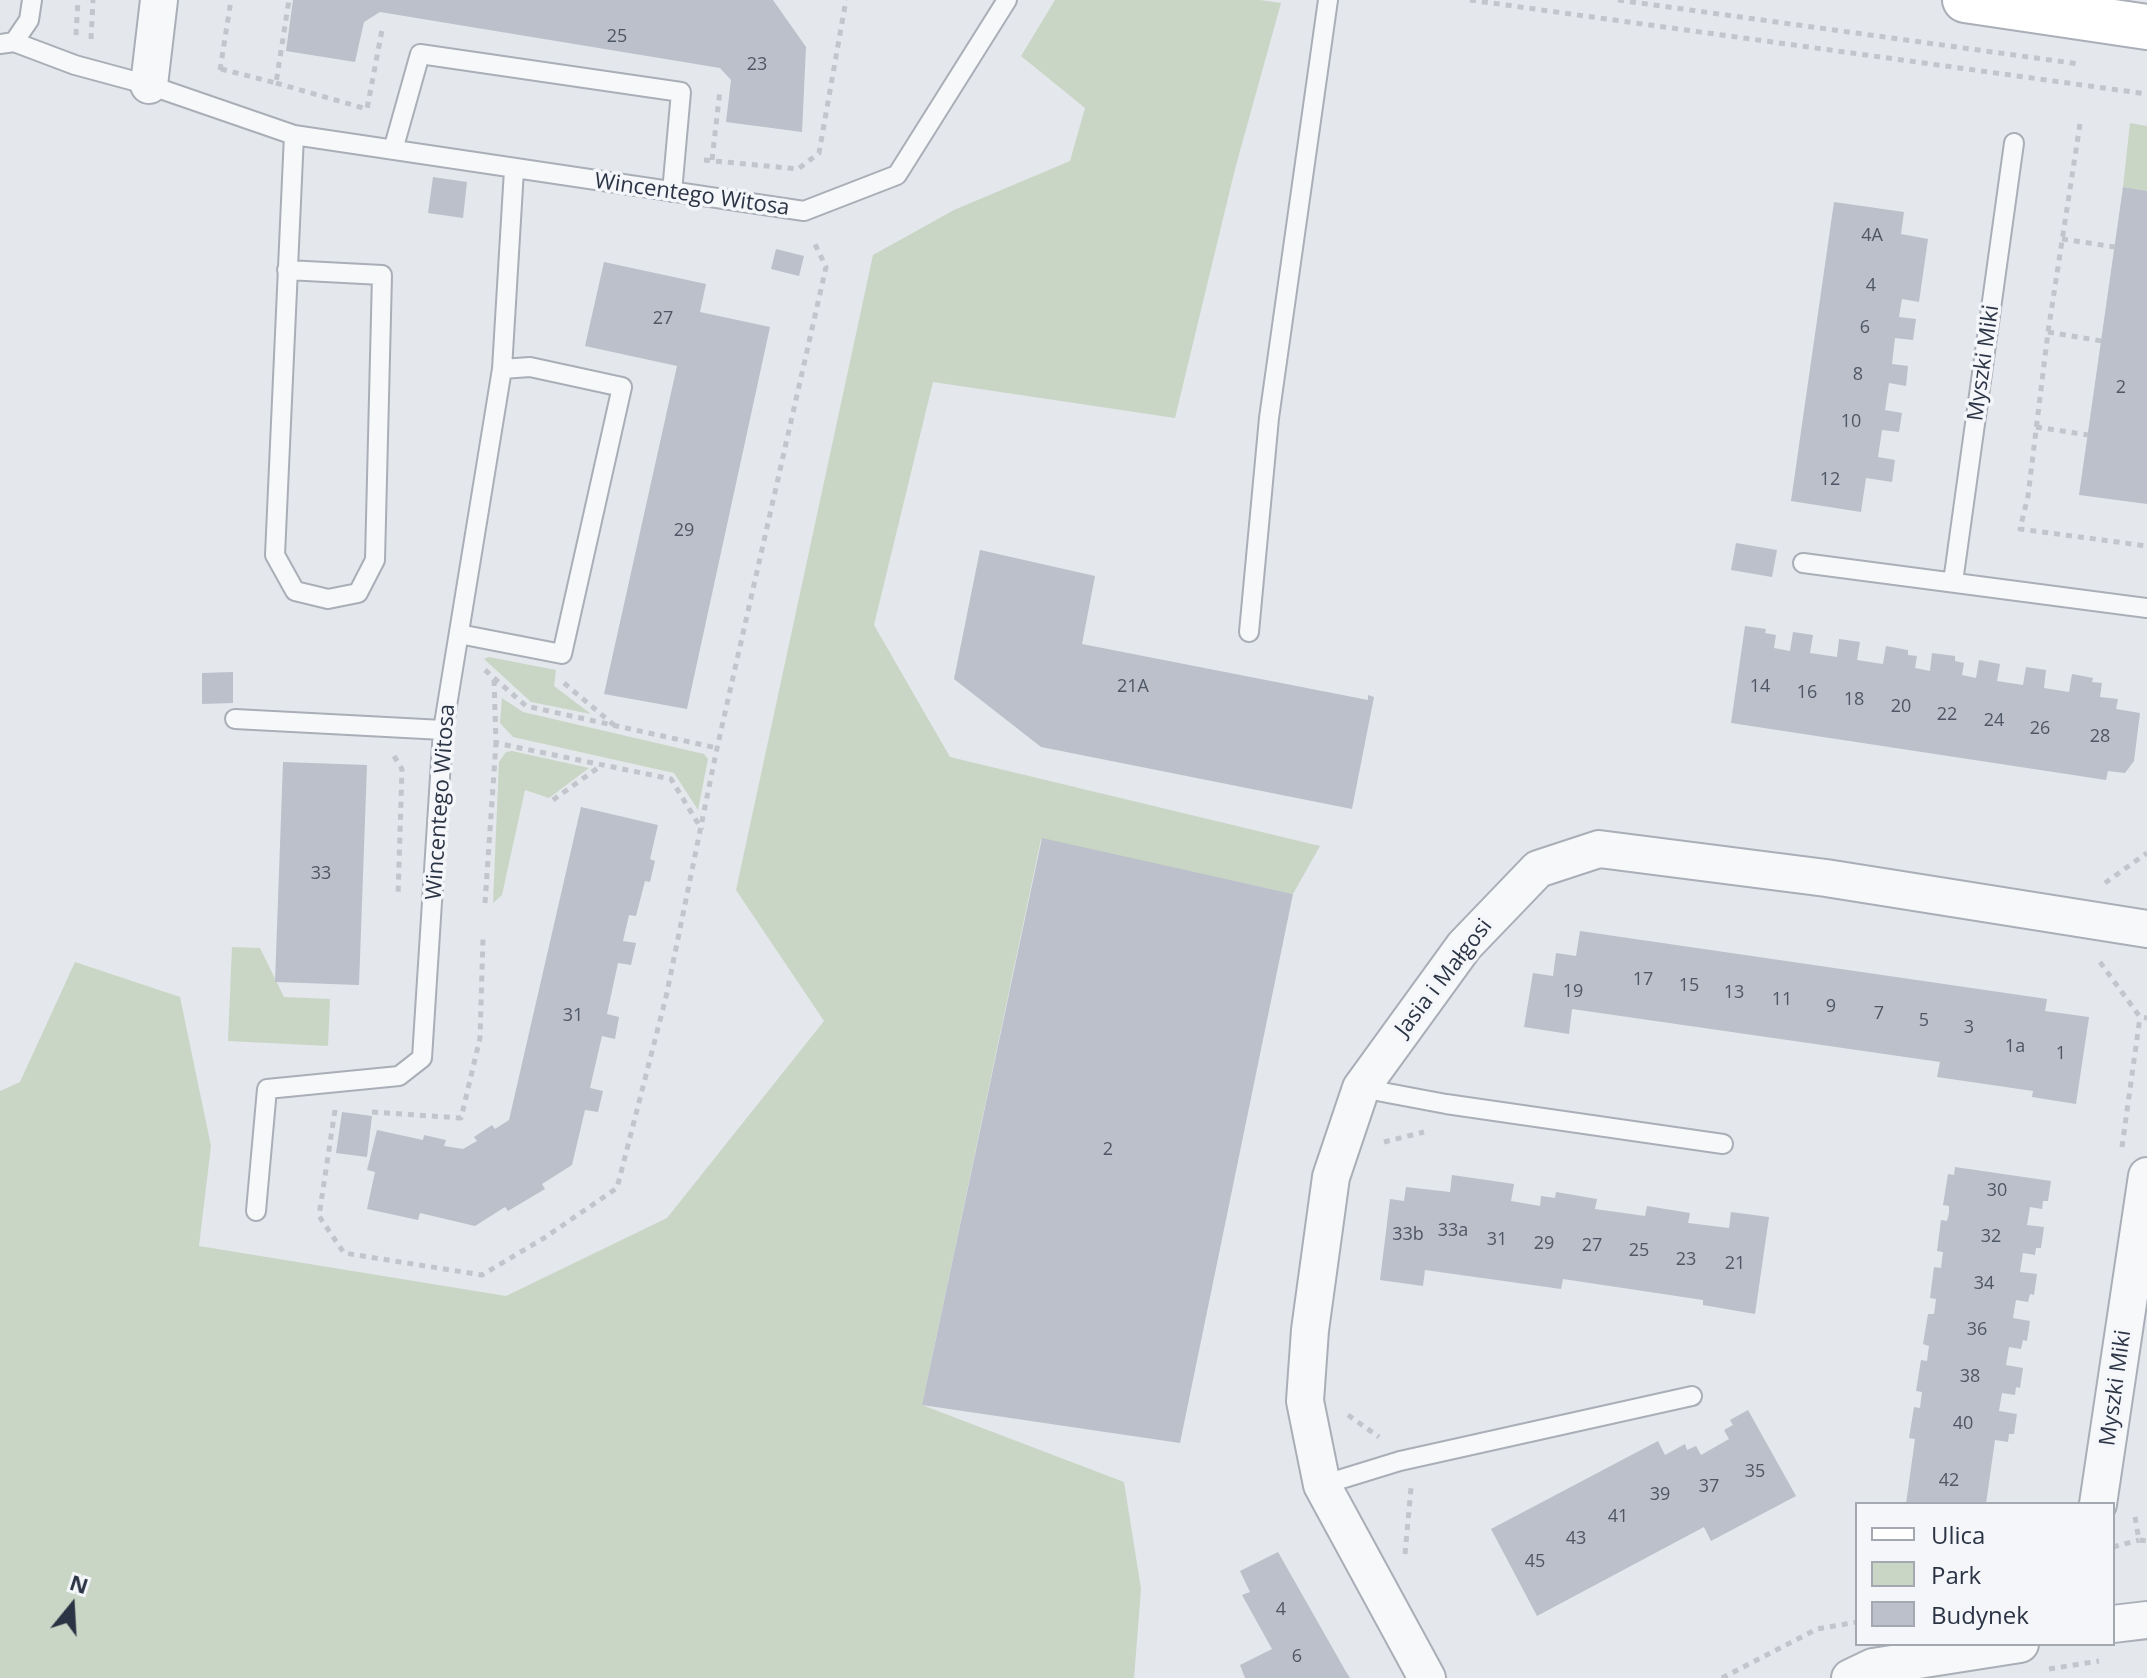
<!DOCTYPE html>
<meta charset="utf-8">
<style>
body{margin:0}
#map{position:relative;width:2147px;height:1678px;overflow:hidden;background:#e4e7ec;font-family:"Open Sans",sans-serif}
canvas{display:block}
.legend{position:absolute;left:1855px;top:1502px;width:260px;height:144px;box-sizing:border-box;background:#f4f6f9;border:2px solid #a4a8b1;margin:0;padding:10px 14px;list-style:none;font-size:24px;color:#2b3445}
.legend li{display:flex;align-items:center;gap:16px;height:40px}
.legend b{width:40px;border:2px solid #a4a8b1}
.north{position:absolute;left:32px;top:1566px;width:80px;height:80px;-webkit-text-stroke:6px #f4f6f9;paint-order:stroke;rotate:18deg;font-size:22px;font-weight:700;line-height:32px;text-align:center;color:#2b3445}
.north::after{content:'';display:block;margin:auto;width:28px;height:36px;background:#2b3445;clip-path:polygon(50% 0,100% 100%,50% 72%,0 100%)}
</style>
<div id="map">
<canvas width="2147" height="1678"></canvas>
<ul class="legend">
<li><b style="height:10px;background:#fff"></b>Ulica</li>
<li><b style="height:22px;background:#c9d6c5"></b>Park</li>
<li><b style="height:22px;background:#bbc0ca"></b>Budynek</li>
</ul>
<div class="north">N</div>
</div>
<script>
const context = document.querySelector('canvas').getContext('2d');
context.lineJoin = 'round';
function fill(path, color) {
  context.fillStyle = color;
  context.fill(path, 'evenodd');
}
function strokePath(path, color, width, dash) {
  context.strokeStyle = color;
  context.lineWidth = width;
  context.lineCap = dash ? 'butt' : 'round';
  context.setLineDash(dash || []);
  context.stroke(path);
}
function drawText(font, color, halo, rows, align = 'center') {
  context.font = font + ' "Open Sans",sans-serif';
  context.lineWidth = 7;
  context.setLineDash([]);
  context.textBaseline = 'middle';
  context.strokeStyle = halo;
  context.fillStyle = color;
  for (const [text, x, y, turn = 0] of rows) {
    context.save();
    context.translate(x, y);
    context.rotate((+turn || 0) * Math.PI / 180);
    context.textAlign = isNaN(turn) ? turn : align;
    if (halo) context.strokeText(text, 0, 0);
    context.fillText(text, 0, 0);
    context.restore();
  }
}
const green = new Path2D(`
 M1055,0h205l21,3 -46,166 -60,249 -242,-36 -59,243 76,132 370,89 -27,48 -252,-55 -119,566 202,77 17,107 -7,89h-1134v-587l20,-9 55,-120 105,35 31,149 -12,100 307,50 161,-78 157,-197 -88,-131 137,-635 81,-45 116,-49 15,-53 -64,-52z
 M2130,123l17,3v65l-24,-4z
 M489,657l67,13 -2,16 37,28 -60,-12 -47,-43z
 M502,698l21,14 181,42 4,5 -10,51 -24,-37 -161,-36 -13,-14z
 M512,751l77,17 -40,30 -24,-8 -23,105 -9,8 6,-141 7,-10z
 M232,947l28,1 24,49 46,2 -2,47 -100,-5z`);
const building = new Path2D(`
 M293,0h480l33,47 -4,85 -76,-10 5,-42 -11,-12 -340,-56 -16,10 -9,40 -69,-11z
 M433,177l34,5 -4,36 -35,-5z
 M2123,187l24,4v313l-68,-9z
 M1834,202l70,10 -3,22 27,5 -9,63 -17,-3 -3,18 17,2 -3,21 -18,-2 -3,26 16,2 -2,20 -17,-3 -4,27 17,3 -3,19 -17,-2 -4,27 17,3 -3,22 -26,-4 -5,34 -70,-11z
 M776,249l28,7 -5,20 -28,-7z
 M604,262l102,22 -6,28 70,15 -83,382 -83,-15 73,-328 -92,-20z
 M1736,543l41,7 -5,27 -41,-7z
 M980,550l115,26 -13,68 286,56v-5l6,2 -22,112 -311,-62 -87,-68z
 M1745,626l21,3 -1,4 11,2 -2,13 16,3 3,-19 20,3 -3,18 27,4 2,-18 21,3 -3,18 26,4 3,-18 22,4v5l9,1 -2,12 15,3 2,-18 23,3v5l9,2 -2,12 14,3 3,-18 21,4 -3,17 26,4 3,-18 20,3 -2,18 25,4 3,-18 21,4 -1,4 10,1 -2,14 18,2 -2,10 24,4 -6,48 -9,12 -17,-2 -2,9 -375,-57z
 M233,672v31l-31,1v-31z
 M283,762l84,3 -8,220 -84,-3z
 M581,807l77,18 -8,34 5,2 -5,21 -5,-1 -9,35 -7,-1 -6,26 13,2 -5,22 -13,-2 -11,51 12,3 -4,22 -13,-3 -12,52 13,3 -5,21 -13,-2 -13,55 -30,19 3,5 -37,22 -3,-4 -30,19 -55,-13 -2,7 -51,-11 8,-37 -8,-2 10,-40 46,10 1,-5 22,5 -2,6 19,3 14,-8 -3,-4 18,-12 3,4 14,-9z
 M1042,838l251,56 -113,549 -258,-38z
 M1580,931l467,68 -2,12 44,6 -13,87 -44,-7 1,-6 -96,-14 3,-15 -368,-53 -3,25 -45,-7 9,-54 20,3 3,-23 20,3z
 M342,1112l30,4 -5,41 -31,-4z
 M1955,1167l96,14 -3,20h-5l-1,8 -12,-2 -3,18 17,2 -3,21h-5l-1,7 -12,-2 -3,19 17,2 -3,21 -4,-1 -2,8 -12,-2 -3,18 17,3 -3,20 -4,-1 -2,9 -12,-2 -3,18 17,3 -3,20 -4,-1 -1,8 -13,-2 -3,18 18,3 -3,20h-5l-1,8 -13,-2 -9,64h-80l9,-65 -6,-1 5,-31 6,1 2,-16 -6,-1 5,-31 6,1 2,-15 -6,-2 5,-30h6l1,-7 1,-8 -6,-1 4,-31 7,1 2,-16 -6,-1 4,-31 6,1 2,-8v-7l-6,-1 5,-31 6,1z
 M1452,1175l62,9 -3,17 29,5 1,-10 14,2 1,-6 41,7 -2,10 50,7 2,-10 43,7 -2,10 41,5 2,-16 38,5 -14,97 -52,-9v-5l-140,-21 -2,10 -136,-19 -2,16 -43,-6 10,-81 14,2 2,-14 44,5z
 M1748,1410l48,86 -85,45 -7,-14 -167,89 -46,-87 167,-88 7,14 20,-11 2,6 9,-4 5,9 28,-16 -5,-9 9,-5 -3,-5z
 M1278,1552l67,118 5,8h-105l-5,-13 32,-16 -30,-54 8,-3 -10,-21z`);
const path = new Path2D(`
 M1470,0l677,94
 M1618,0l461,64
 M76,35l2,-35
 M91,39l2,-39
 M221,69l55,14 13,-83
 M220,70l11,-70
 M276,83l91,26 15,-79
 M2080,124l-32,208 -20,164 -8,33 127,17
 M704,160l94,9 21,-16 27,-153
 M712,160l8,-70
 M2062,239l53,8
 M2048,332l54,9
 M2036,427l52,8
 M485,670l41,36 191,42
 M494,680l2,63 175,36 31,51
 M564,683l50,42
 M394,756l8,13 -4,127
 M553,800l49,-35
 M2105,883l42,-30
 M485,903l11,-160
 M2100,962l40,55 7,1
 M335,1110l-16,106 25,37 138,22 62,-37 73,-50 49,-191 51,-249 109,-481 -13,-27
 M372,1112l89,6 19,-80 3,-100
 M1384,1142l40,-10
 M2122,1147l18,-130
 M1348,1415l31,22
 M2135,1517l4,23 8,1
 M2113,1547l26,-7
 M1405,1554l6,-66
 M2049,1669l50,-8
 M1722,1678l95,-49 40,-7`);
const lane = new Path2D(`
 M14,42l15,-22 3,-20
 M0,44l14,-2 61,23 74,20 145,50 510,76 93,-36 110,-175
 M393,150l27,-96 261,38 -9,100
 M287,270l95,5 -7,285 -17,33 -30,6 -33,-8 -20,-36 19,-420
 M1803,563l344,45
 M1953,582l61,-439
 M1249,632l20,-214 59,-418
 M459,634l103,20 60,-267 -92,-20 -28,2
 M235,719l208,11
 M1361,1088l85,16 277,40
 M256,1211l11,-122 132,-13 23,-18 21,-328 59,-361 12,-199
 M1322,1485l78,-24 292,-65`);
const street = new Path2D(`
 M149,85l10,-85
 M2098,1504l49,-328
 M2113,1624l34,-4
 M1427,1678l-105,-193 -17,-84 5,-71 21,-153 30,-89 103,-142 74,-77 61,-20 227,29 321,51
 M1850,1678l23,-11 147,-23`);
const secondary = new Path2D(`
 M1965,0l182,27`);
const numberNames = [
 ["25",617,37],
 ["23",757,65],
 ["4A",1872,236],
 ["4",1871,286],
 ["27",663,319],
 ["6",1865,328],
 ["8",1858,375],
 ["2",2121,388],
 ["10",1851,422],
 ["12",1830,480],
 ["29",684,531],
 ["21A",1133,687],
 ["14",1760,687],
 ["16",1807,693],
 ["18",1854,700],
 ["20",1901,707],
 ["22",1947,715],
 ["24",1994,721],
 ["26",2040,729],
 ["28",2100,737],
 ["33",321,874],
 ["17",1643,980],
 ["15",1689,986],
 ["19",1573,992],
 ["13",1734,993],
 ["11",1782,1000],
 ["9",1831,1007],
 ["7",1879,1014],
 ["31",573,1016],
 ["5",1924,1021],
 ["3",1969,1028],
 ["1a",2015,1047],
 ["1",2061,1054],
 ["2",1108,1150],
 ["30",1997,1191],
 ["33a",1453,1231],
 ["33b",1408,1235],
 ["32",1991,1237],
 ["31",1497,1240],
 ["29",1544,1244],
 ["27",1592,1246],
 ["25",1639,1251],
 ["23",1686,1260],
 ["21",1735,1264],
 ["34",1984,1284],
 ["36",1977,1330],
 ["38",1970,1377],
 ["40",1963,1424],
 ["35",1755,1472],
 ["42",1949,1481],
 ["37",1709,1487],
 ["39",1660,1495],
 ["41",1618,1517],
 ["43",1576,1539],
 ["45",1535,1562],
 ["4",1281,1610],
 ["6",1297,1657]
];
const streetNames = [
 ["Wincentego Witosa",692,195,8],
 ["Myszki Miki",1984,363,-82],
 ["Wincentego Witosa",441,802,-86],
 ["Jasia i Małgosi",1444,978,-52],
 ["Myszki Miki",2116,1388,-82]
];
fill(green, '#c9d6c5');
fill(building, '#bbc0ca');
strokePath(lane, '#a9aeb7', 22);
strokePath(street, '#a9aeb7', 40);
strokePath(secondary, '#a9aeb7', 48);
strokePath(path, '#c2c5cb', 5, [6, 6]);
strokePath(lane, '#f7f8fa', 18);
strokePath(street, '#f7f8fa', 36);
strokePath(secondary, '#fff', 44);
drawText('18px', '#4f5766', null, numberNames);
drawText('22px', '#2b3445', '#f4f6f9', streetNames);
</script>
